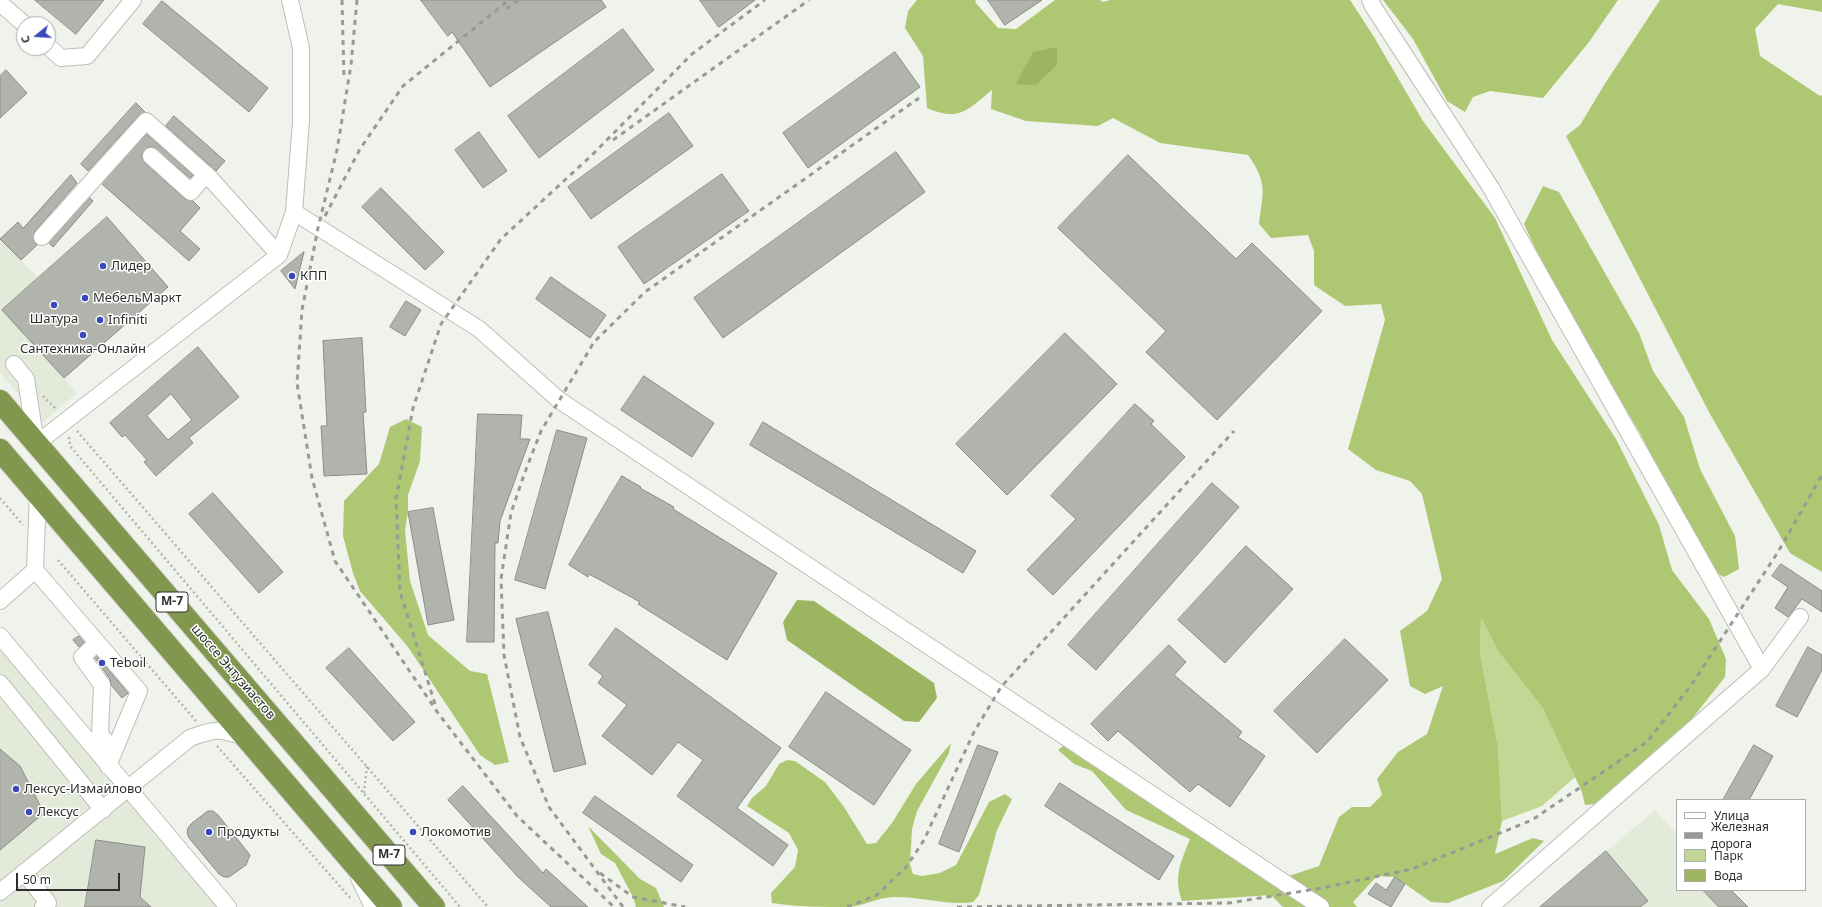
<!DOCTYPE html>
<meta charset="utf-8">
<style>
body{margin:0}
#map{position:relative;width:1822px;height:907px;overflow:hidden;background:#f0f3eb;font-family:"Noto Sans",sans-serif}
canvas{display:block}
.legend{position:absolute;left:1676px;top:799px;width:130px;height:92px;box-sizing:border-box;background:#fff;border:1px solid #abacab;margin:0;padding:5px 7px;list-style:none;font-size:12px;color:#2e2f2c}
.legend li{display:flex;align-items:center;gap:8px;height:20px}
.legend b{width:20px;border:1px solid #abacab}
.north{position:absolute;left:16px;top:16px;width:40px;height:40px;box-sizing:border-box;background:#fff;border:1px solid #abacab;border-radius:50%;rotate:252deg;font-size:11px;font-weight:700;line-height:16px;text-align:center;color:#2e2f2c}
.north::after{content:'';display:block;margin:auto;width:14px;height:18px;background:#3b46ba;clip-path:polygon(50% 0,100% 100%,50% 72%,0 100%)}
.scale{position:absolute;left:16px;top:873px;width:104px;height:18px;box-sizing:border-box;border:2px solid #2e2f2c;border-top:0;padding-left:5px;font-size:12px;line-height:14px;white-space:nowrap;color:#2e2f2c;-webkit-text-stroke:3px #fff;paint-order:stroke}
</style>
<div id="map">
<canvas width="1822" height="907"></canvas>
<ul class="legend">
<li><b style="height:5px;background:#fff"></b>Улица</li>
<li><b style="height:5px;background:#989a94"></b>Железная дорога</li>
<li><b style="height:11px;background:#c1d793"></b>Парк</li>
<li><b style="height:11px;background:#9cb561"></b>Вода</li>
</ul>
<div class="north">С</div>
<div class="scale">50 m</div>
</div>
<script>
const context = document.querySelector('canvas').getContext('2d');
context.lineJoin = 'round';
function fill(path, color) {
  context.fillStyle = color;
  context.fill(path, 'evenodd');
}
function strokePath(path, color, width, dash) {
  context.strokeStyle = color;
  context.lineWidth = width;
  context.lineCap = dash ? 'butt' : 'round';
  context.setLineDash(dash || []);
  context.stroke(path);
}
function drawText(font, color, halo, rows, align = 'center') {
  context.font = font + ' "Noto Sans",sans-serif';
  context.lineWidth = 3;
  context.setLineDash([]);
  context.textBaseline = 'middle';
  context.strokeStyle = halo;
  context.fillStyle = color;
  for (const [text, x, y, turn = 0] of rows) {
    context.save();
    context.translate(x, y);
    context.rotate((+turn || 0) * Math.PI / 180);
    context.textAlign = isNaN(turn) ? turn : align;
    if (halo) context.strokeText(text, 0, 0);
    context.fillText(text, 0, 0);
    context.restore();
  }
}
const built = new Path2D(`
 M107,217l61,70 -104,91 13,15 -34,30 -43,-50v-133l39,38z
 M0,650l217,257h-217z
 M1655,810l22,24v56h54l17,17h-208z`);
const green = new Path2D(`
 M1481,616l17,35 44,56 33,70 -33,29 -40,15 -4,-74 -18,-94z`);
const forest = new Path2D(`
 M917,0h59l-1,2 23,26 18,1 39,-29h45l3,2 7,-2h240l24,37 49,84 72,97 57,122 64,99 43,86 13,45 37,49 17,40 -1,18 -34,43 -96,84 -10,1 -3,-13 -40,-85 -44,-56 -17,-34 -1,36 18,94 4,74 -7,33 38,-16 11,3 -41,40 -55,22 -17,-1 -36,-25 -18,-1 -24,26 4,5h-74l-12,-12 -89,6c-9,-25 -1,-39 8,-62l-64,-29 -34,-39 -18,-7 -16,-14 14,-11 214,138 33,-11 20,-49 13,-10h18l12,-12 -5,-16 21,-27 29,-18 16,-48 -18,8 -15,-8 -10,-55 27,-20 15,-32 -20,-85 -12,-13 -34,-11 -28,-21 37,-129 -4,-16 -36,2 -31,-21v-34l-6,-16 -37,3 -12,-14c4,-32 9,-41 -11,-69l-88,-12 -47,-25 -15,8 -72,-5 -35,-12 1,-19c-25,20 -32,32 -65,18l-4,-52 -18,-28 3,-17z
 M1383,0h235l-29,42 -46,56 -53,-7 -17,6 -8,15 -18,-11 -34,-62z
 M1660,0h162v12l-44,-8 -23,25 5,27 60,40 2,-1v477l-32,-19 -80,-139 -144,-278 14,-11 26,-43z
 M1543,186l16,6 80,141 14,38 31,46 16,52 35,67 4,33 -15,8 -16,-8 -68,-136 -87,-146 -29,-63z
 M406,419l16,8 -2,34 -12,34v17l-3,18 5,51 18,54 42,36 17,3 22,88 -14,3 -15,-10 -72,-108 -48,-56 -7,-18 -10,-37 1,-35 35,-37 11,-37z
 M951,743l-2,10 -32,58 -5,18 -2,35 3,10 9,2 18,-3 16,-8 33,-63 16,-8 7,5 -15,31 -18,65 -6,7c-26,4 -53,-6 -79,-5 -16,0 -30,9 -45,10 -25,0 -53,0 -77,-4l-1,-10 24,-26 3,-17 -9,-17 -42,-27 5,-8 14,-12 13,-22 8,-4 8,1 30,21 19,25 23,37 9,-1 16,-20 24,-39z
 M588,826l52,53 16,9 8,19h-28l-3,-10 -18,-34 -14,-9z`);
const water = new Path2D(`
 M1057,47v18l-21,20 -20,-1 17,-32z
 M797,600l17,1 120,82 3,15 -18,24 -15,-1 -117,-81 -4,-18z`);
const building = new Path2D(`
 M35,0h69l-28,34z
 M421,0h180l5,7 -116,80 -38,-55 -4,4z
 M700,0h55l-36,27z
 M988,0h54l-37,25z
 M162,1l106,87 -19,24 -106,-88z
 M623,29l31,41 -115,88 -31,-42z
 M895,52l25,35 -112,81 -25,-35z
 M6,70l21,23 -27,25v-42z
 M136,103l9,9 -6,3 -51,56 -7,-7z
 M669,113l24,33 -102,73 -23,-32z
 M174,116l51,45 -9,10 -50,-45z
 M479,132l28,39 -24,17 -28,-38z
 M147,134l46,41 -3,3 -37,-31h-5l-6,7v5l3,4 40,36 8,2 7,7 -20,23 20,18 -11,12 -87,-77z
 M896,152l29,40 -202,146 -29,-40z
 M1128,155l108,104 16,-16 70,68 -105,109 -71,-68 20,-21 -108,-103z
 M722,174l27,37 -105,73 -26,-37z
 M71,175l6,8 -42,48 -2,9 4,5 -16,15 -21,-21 18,-17 5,6z
 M381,188l63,64 -19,18 -63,-63z
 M90,198l3,3 -40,46 -4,-4z
 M107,217l61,70 -104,91 -62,-68z
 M304,252l-9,37 -14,-18z
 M551,277l55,38 -16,23 -54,-39z
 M406,301l15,9 -16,26 -15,-9z
 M1065,333l52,51 -110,111 -51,-51z
 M362,338l4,74h-3l4,62 -43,2 -3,-50h6l-4,-85z
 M198,347l41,50 -50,41 4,5 -37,33 -12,-14 3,-2 -22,-25 -3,2 -12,-14zM171,394l21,26 -24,20 -21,-24z
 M644,376l70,47 -22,34 -71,-47z
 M1135,404l19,17 -3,3 34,33 -132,138 -26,-25 49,-51 -25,-23z
 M478,414l44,1 -2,24h10l-30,82 -2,22h-3l-1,99h-27z
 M763,422l213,129 -13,22 -213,-128z
 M557,430l30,8 -42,151 -30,-9z
 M622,476l19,11 -1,1 34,19 -1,2 104,64 -50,87 -89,-56 2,-2 -51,-28 -1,3 -19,-12z
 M1212,483l27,24 -143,163 -28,-25z
 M213,493l70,79 -24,21 -70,-79z
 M433,508l21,112 -26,5 -20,-113z
 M1246,546l47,43 -68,74 -47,-43z
 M1781,564l41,27v21l-20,-13 -14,18 -13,-9 13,-21 -16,-11z
 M548,612l38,152 -32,8 -38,-153z
 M616,628l165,120 -44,60 51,37 -15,21 -96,-70 26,-36 -25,-18 -26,33 -50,-39 25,-31 -29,-22 5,-7 -14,-11z
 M79,636l5,6 -5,5 -6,-7z
 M1345,639l43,41 -71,73 -43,-42z
 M1169,645l17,17 -12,13 68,57 -4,5 27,19 -35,51 -32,-23 -8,8 -72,-61 -10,10 -17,-17z
 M1808,647l14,8v15l-25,47 -21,-11z
 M349,648l66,74 -22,19 -67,-73z
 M97,656l31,37 -6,5 -11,-13 -1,-6 -15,-21z
 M826,692l85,58 -37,55 -85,-58z
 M978,745l20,7 -39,100 -20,-8z
 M1754,745l19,11 -24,44h-26z
 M0,749l20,17 24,47 -44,37z
 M1060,783l114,73 -15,24 -114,-74z
 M463,786l80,87 3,-4 42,38h-37l-33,-30 -70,-77z
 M595,796l98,69 -12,17 -98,-69z
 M208,811h5l5,4 32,40 -4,10 -17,12h-5l-5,-3 -30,-36 -2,-5 1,-5 3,-4z
 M96,840l49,7 -5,50 11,10h-66z
 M1606,851l42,50 -8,6h-100z
 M1395,877l10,7 -14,23 -23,-13 8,-11 10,7z
 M1703,890h28l17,17h-29z`);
const path = new Path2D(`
 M43,396l14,14
 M77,431l411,476
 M69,437l1,9 390,461
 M0,498l23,27
 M58,560l138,161
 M217,746l135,154
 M364,793l3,-27`);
const minor = new Path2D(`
 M1370,0l4,8 117,180 271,481
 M0,3l24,21
 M48,46l13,12 26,-2 46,-56
 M151,156l40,36 15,-18
 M294,212l185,117 80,71 762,507
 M42,237l104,-116 64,57 69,77
 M14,364l12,15 10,65
 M36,444l243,-189 15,-43 7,-91v-73l-11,-48
 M38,494l-3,76 104,121 -31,75
 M0,601l35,-31
 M0,636l228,271
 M97,643l-15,14 20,28 -2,49 14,17
 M0,683l103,127
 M24,872l24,31 -5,4
 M359,878l14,29
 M0,892l190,-154c26,-10 29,-9 55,-1
 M1490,907l272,-238 38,-52`);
const highway = new Path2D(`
 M0,401l434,506
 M0,450l391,457`);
const rail = new Path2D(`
 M342,0l2,79
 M357,0l-6,65 -14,85 -19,78 -16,82 -5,73 15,95 23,83 103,152 79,103 97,91
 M506,9l12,-9
 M613,140l196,-140
 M325,216l35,-67 43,-63 106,-86
 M435,704l-35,-112 -4,-93 17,-91 28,-84 60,-85 91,-84 100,-101 73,-54
 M600,873l33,24 52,10
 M623,907l-74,-100 -29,-70 -16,-82 -3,-76 10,-66 14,-41 16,-41 53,-89 51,-50 274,-194
 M847,907l30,-12 30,-29 17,-26 50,-108 27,-45 233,-256
 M957,907l272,-4 93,-15 90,-19 120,-49 115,-78 45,-58 86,-132 44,-77`);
const markers = [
 [103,266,4,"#3b46ba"],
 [292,276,4,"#3b46ba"],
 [85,298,4,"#3b46ba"],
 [54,305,4,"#3b46ba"],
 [100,320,4,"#3b46ba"],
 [83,335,4,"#3b46ba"],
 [102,663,4,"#3b46ba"],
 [16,789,4,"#3b46ba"],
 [29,812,4,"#3b46ba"],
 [209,832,4,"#3b46ba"],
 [413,832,4,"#3b46ba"]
];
const shields = [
 [172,602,32],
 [389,855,32]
];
const shieldNames = [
 ["М-7",172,602],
 ["М-7",389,855]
];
const poiNames = [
 ["Лидер",111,266],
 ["КПП",300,276],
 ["МебельМаркт",93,298],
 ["Шатура",54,319,"center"],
 ["Infiniti",108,320],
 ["Сантехника-Онлайн",83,349,"center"],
 ["Teboil",110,663],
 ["Лексус-Измайлово",24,789],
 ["Лексус",37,812],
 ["Продукты",217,832],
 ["Локомотив",421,832]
];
const streetNames = [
 ["шоссе Энтузиастов",233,672,49]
];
fill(built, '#e4eada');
fill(green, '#c1d793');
fill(forest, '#aec773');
fill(water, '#9cb561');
fill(building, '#b1b4ac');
strokePath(building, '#8a8d85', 1);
strokePath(minor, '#bcbfb6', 18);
strokePath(highway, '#d1d1d1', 24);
strokePath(path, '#b2b5ae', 2.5, [2, 3]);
strokePath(minor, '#fff', 16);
strokePath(highway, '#81974e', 22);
strokePath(rail, '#989a94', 3, [5, 5]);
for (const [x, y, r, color] of markers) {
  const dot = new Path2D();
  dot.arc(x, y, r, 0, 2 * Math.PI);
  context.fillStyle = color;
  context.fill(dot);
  strokePath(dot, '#fff', 1.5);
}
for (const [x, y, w] of shields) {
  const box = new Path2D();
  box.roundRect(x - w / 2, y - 10, w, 20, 3);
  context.fillStyle = '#fff';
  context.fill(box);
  strokePath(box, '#2e2f2c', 1);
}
drawText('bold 12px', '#2e2f2c', null, shieldNames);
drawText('13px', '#2e2f2c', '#fff', poiNames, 'left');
drawText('13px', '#2e2f2c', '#fff', streetNames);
</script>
